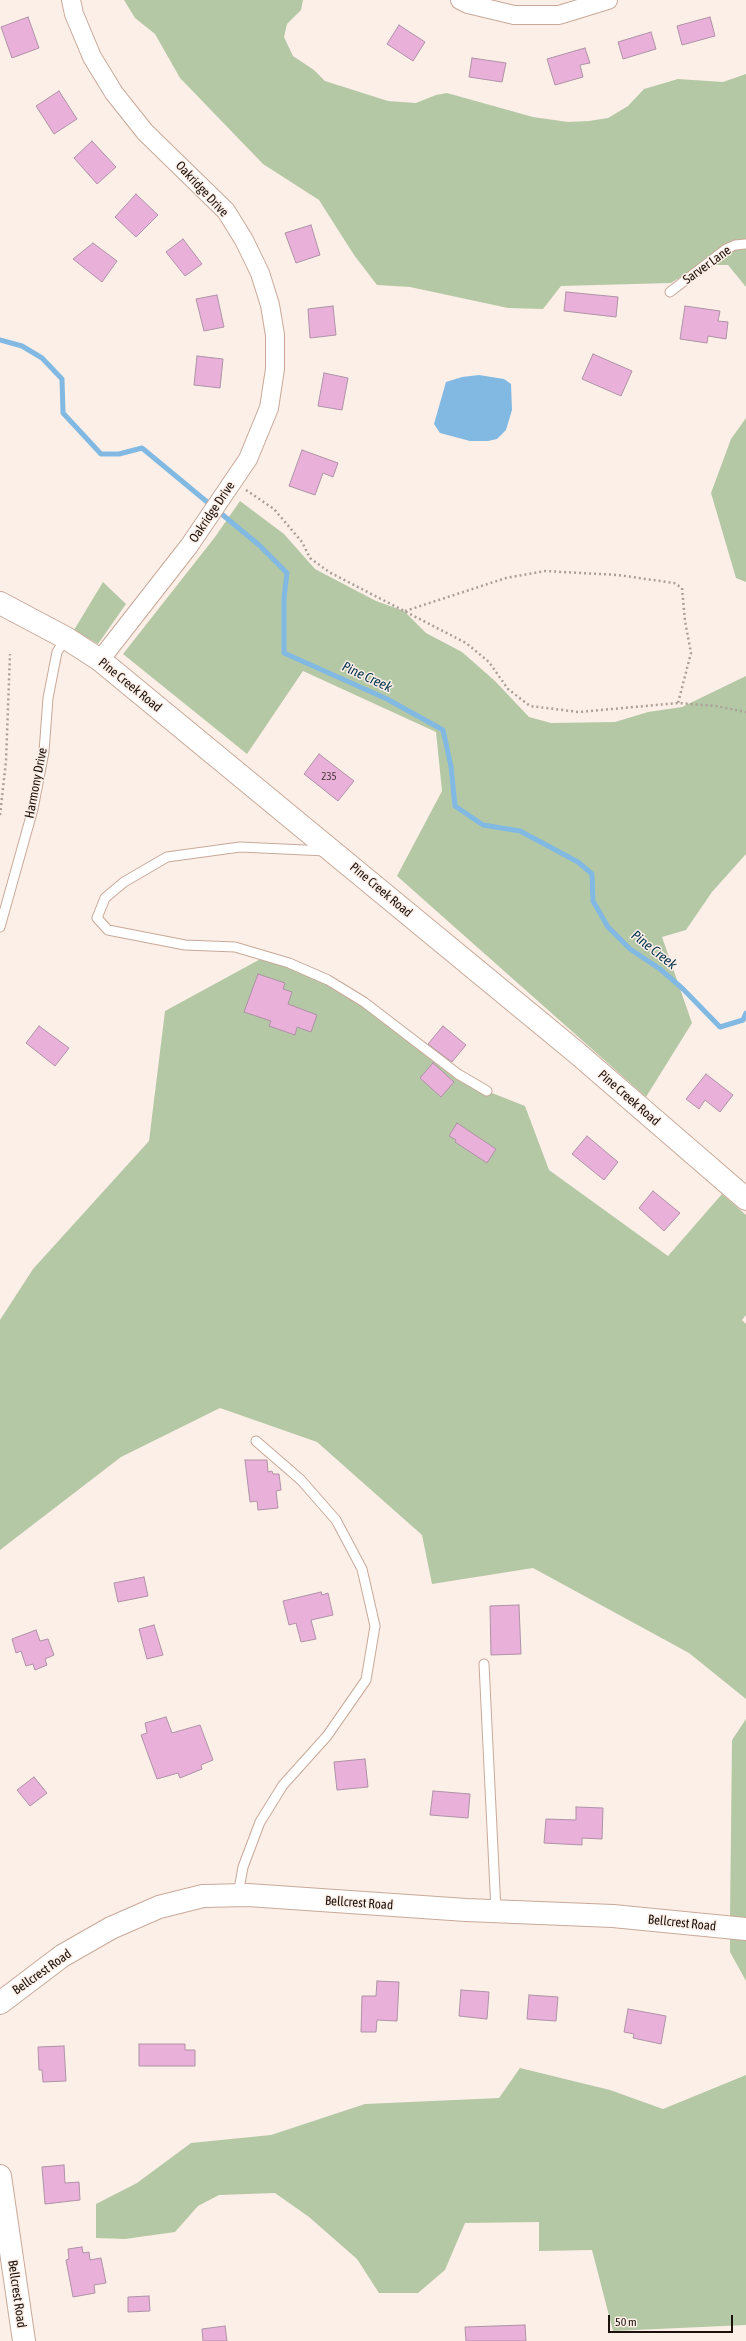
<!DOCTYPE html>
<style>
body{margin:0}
#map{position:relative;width:746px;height:2341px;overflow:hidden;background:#fcefe8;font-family:"Asap Condensed",sans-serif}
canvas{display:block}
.scale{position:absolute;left:608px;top:2315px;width:125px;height:18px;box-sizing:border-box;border:2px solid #1c110b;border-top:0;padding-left:5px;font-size:12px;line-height:14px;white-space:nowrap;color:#1c110b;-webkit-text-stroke:3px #fcefe8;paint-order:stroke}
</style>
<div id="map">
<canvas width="746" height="2341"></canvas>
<div class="scale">50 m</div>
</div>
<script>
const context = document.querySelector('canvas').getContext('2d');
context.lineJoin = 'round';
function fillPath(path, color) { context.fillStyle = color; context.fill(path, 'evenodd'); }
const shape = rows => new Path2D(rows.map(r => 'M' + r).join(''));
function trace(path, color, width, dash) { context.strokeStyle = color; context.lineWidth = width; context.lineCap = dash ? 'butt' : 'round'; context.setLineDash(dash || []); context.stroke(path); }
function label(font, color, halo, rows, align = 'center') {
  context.font = font + ' "Asap Condensed",sans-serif'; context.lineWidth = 3; context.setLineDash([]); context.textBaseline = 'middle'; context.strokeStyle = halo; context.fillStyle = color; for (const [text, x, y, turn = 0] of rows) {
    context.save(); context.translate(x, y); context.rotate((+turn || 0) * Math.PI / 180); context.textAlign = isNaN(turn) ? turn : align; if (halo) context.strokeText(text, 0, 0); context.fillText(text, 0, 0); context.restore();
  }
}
const green = shape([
 [124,0,303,0,301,10,287,24,284,37,293,56,314,70,325,81,388,101,416,103,436,95,447,93,533,117,568,122,589,121,608,118,628,106,644,89,678,79,723,82,746,74,746,287,728,265,700,265,671,283,561,286,543,309,508,308,410,287,377,285,354,255,319,200,263,164,180,78,155,34,135,18],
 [746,418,746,582,736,578,711,493,731,439],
 [240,501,284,534,315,569,376,601,404,611,426,633,462,652,495,681,529,717,551,723,615,722,648,712,682,707,746,676,746,854,712,892,686,930,662,937,692,1023,646,1097,397,876,442,791,436,732,303,671,247,754,123,654,215,537],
 [103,582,126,604,98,644,74,630],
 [266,956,328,980,487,1091,525,1106,549,1170,668,1256,722,1194,746,1215,746,1315,742,1320,746,1324,746,1699,689,1653,533,1568,432,1584,422,1535,317,1442,220,1408,121,1457,0,1550,0,1320,33,1269,149,1141,165,1011],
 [746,1719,746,1981,730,1952,730,1918,732,1740],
 [520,2068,610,2090,663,2109,746,2075,746,2325,613,2331,592,2250,539,2251,539,2222,465,2223,445,2270,418,2293,379,2293,357,2259,309,2217,275,2193,219,2195,198,2206,175,2232,125,2239,96,2238,96,2204,137,2183,191,2143,271,2135,365,2104,499,2098]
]);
const water = shape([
 [479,375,504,379,511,384,512,410,506,430,497,439,488,441,470,441,440,433,434,424,446,382,462,377]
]);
const stream = shape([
 [0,340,22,346,42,358,62,379,63,413,101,454,119,454,142,448,259,545,287,573,284,598,284,653,387,699,443,730,451,766,455,806,483,825,520,831,578,862,592,874,593,901,608,927,630,949,660,969,683,989,720,1027,743,1020,746,1013]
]);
const building = shape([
 [28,17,39,48,12,58,1,27,28,17],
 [710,17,715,36,682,45,677,26,710,17],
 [399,25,425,42,413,61,387,44,399,25],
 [651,32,656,49,623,59,618,42,651,32],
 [585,48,590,63,580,65,583,77,555,85,547,59,585,48],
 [472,58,506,63,502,82,469,77,472,58],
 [59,91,77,119,54,134,36,106,59,91],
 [92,141,116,167,97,184,74,158,92,141],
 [136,194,158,215,136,237,115,217,136,194],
 [311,225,320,255,296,263,285,233,311,225],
 [183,239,202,264,185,276,166,252,183,239],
 [93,243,117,261,102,282,73,259,93,243],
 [566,292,618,297,616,317,564,311,566,292],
 [217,295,224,327,204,331,196,299,217,295],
 [333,306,336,335,310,338,308,309,333,306],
 [685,306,720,311,718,321,728,322,726,339,708,336,707,343,680,339,685,306],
 [593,354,632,371,621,396,582,379,593,354],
 [197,356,223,359,220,388,194,385,197,356],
 [324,373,348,378,342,410,318,406,324,373],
 [302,450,338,463,333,477,323,473,315,495,289,486,302,450],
 [319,754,354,781,338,801,304,774,319,754],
 [258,974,285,983,283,989,292,992,288,1004,317,1015,311,1032,297,1027,295,1035,269,1026,271,1021,244,1012,258,974],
 [39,1026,69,1048,55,1066,26,1043,39,1026],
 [443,1026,466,1045,452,1062,428,1044,443,1026],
 [433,1063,454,1082,441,1097,420,1078,433,1063],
 [706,1074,733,1095,720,1112,705,1100,699,1109,686,1099,706,1074],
 [457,1123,496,1149,487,1163,455,1142,456,1140,449,1136,457,1123],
 [587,1136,618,1162,604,1180,572,1154,587,1136],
 [653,1191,680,1213,664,1231,639,1208,653,1191],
 [245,1460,267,1460,268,1472,272,1471,273,1474,279,1474,281,1490,276,1491,278,1508,258,1510,257,1501,250,1502,245,1460],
 [144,1577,148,1596,118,1602,114,1583,144,1577],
 [321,1592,322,1595,328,1593,333,1615,311,1620,316,1639,301,1642,296,1623,289,1625,283,1601,321,1592],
 [519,1605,521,1654,491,1655,490,1606,519,1605],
 [154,1625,163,1655,147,1659,139,1629,154,1625],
 [36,1630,40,1641,48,1639,54,1655,45,1659,47,1665,35,1670,33,1664,26,1666,21,1651,16,1653,12,1639,36,1630],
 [166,1717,172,1733,200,1725,213,1760,201,1765,202,1769,180,1778,178,1773,157,1779,141,1735,147,1733,145,1723,166,1717],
 [365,1759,368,1787,337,1790,334,1762,365,1759],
 [34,1777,47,1793,30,1806,17,1790,34,1777],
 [433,1791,470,1794,468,1818,430,1815,433,1791],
 [576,1807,603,1808,602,1839,582,1838,582,1845,544,1843,546,1819,576,1820,576,1807],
 [377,1981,399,1982,397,2021,377,2020,376,2032,361,2032,362,1996,376,1996,377,1981],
 [461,1990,489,1992,487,2019,459,2016,461,1990],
 [529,1995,558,1997,556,2021,527,2019,529,1995],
 [628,2009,666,2016,661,2044,633,2038,634,2034,624,2032,628,2009],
 [139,2044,185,2044,185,2050,195,2050,195,2066,139,2066,139,2044],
 [64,2046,66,2081,43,2082,42,2070,39,2070,38,2047,64,2046],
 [64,2165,65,2183,79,2182,80,2200,45,2204,42,2167,64,2165],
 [82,2247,83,2253,89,2252,90,2260,101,2258,106,2283,94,2285,95,2293,73,2297,66,2260,69,2259,68,2249,82,2247],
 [149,2296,150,2311,128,2312,128,2297,149,2296],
 [525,2325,526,2341,466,2341,465,2327,525,2325],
 [225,2326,227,2341,203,2341,202,2329,225,2326]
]);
const path = shape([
 [246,490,274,509,302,542,310,558,329,572,466,643,489,662,508,689,530,706,579,712,678,703,716,706,746,712],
 [405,611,506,578,545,571,618,575,674,583,682,588,685,621,691,653,678,703],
 [0,815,6,761,10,654]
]);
const service = shape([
 [670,292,726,249,735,245,746,244],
 [326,851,240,847,167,857,124,882,105,898,97,918,108,930,185,945,235,947,289,963,328,980,364,1002,458,1074,487,1091],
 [0,927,33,809,44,752,48,698,57,652,66,638],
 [484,1664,496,1911],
 [238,1895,243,1867,260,1822,283,1785,327,1736,366,1680,375,1626,362,1569,336,1520,301,1480,256,1441]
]);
const minor = shape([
 [71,0,74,14,92,57,114,93,145,132,226,211,244,240,260,273,270,305,275,335,275,369,269,408,248,459,189,546,100,660],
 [460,0,468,4,514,15,559,15,608,0]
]);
const tertiary = shape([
 [0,603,66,638,100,660,577,1053,746,1199],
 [0,2003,62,1956,111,1928,159,1907,203,1896,248,1895,466,1910,613,1916,746,1929],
 [0,2176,24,2341]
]);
const numberNames = [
 ["235",329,777]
];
const streetNames = [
 ["Oakridge Drive",202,189,47],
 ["Sarver Lane",707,265,-36],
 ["Oakridge Drive",212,512,-56],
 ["Pine Creek Road",130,685,39],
 ["Harmony Drive",36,783,-79],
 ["Pine Creek Road",381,890,40],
 ["Pine Creek Road",629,1098,41],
 ["Bellcrest Road",359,1903,4],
 ["Bellcrest Road",682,1923,6],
 ["Bellcrest Road",42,1972,-35],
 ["Bellcrest Road",17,2294,82]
];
const waterNames = [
 ["Pine Creek",367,677,25],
 ["Pine Creek",654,950,38]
];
fillPath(green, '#b5c8a5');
fillPath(water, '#81b9e2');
trace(stream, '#81b9e2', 5);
fillPath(building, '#e9b1d9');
trace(building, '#ae92a6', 1);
trace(service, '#c8a999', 11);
trace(minor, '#c8a999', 20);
trace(tertiary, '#c8a999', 24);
trace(path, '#ab9f98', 2.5, [2, 3]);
trace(service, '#fff', 9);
trace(minor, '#fff', 18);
trace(tertiary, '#fff', 22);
label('11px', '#4f393e', null, numberNames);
label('13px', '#1c110b', '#fcefe8', streetNames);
label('italic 14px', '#05334f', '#fcefe8', waterNames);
</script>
